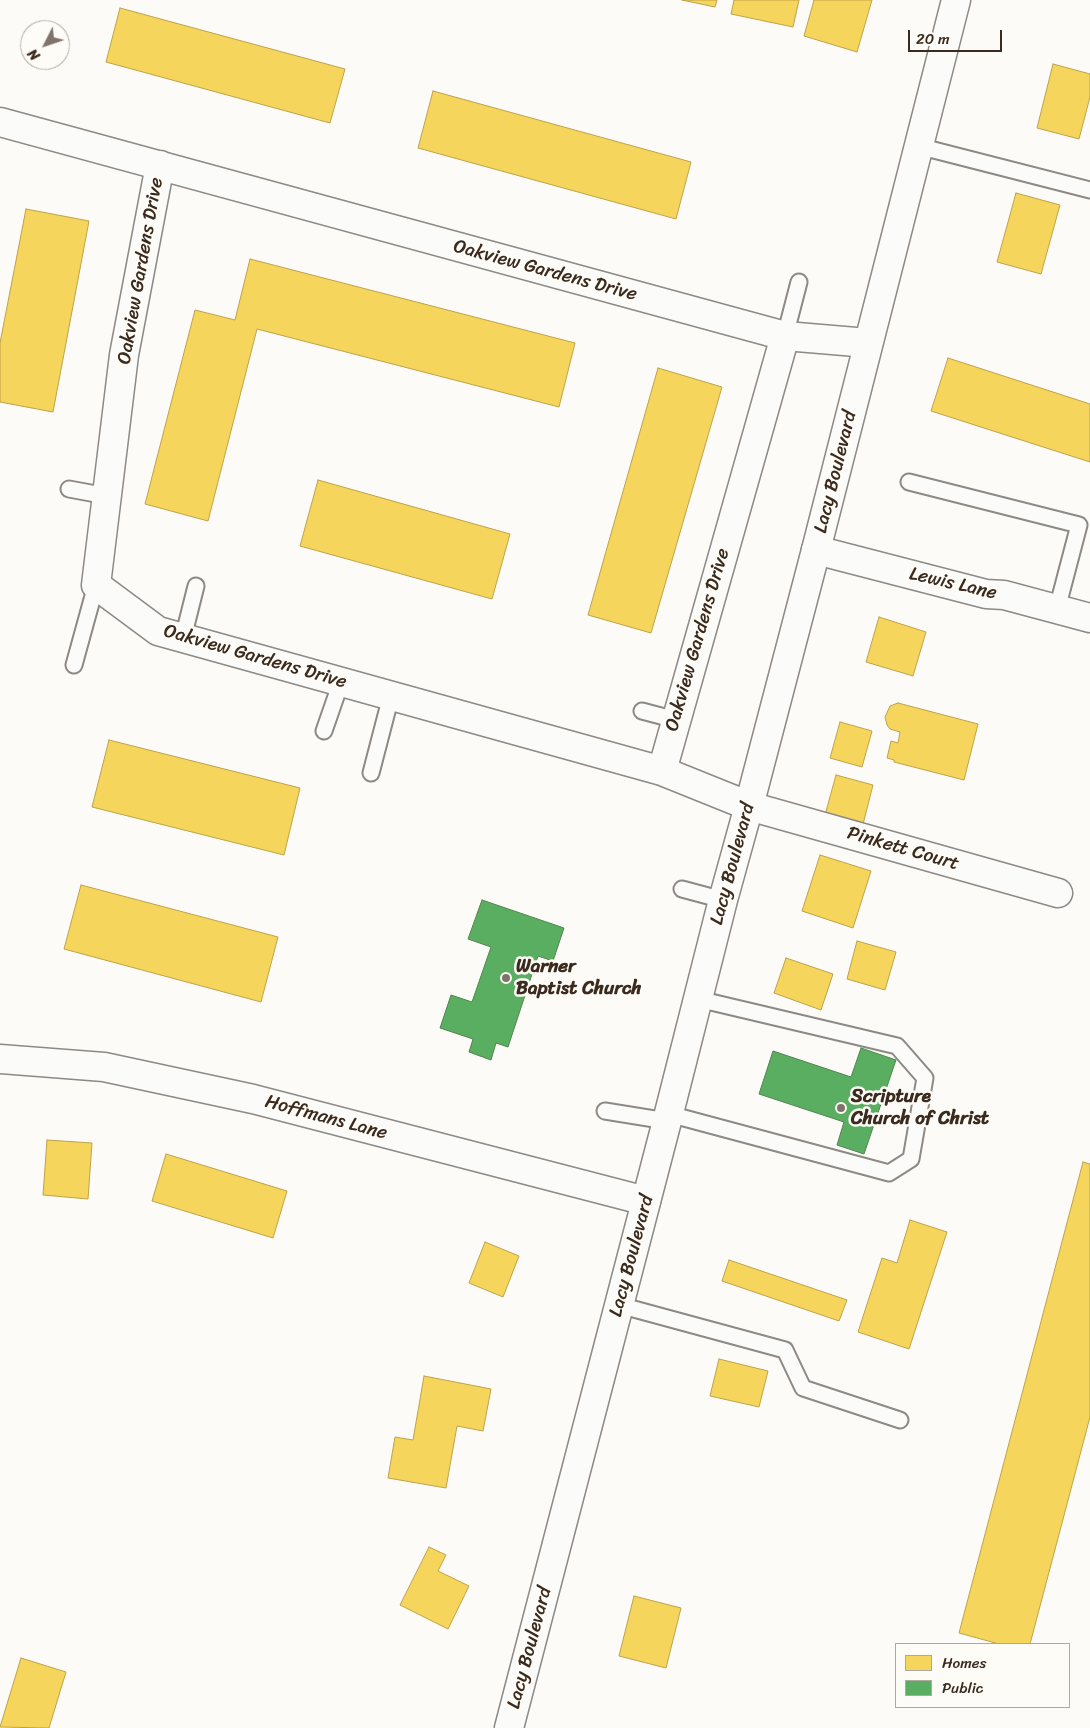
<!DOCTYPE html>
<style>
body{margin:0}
#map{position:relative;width:1090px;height:1728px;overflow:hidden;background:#fcfbf8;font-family:Sriracha,sans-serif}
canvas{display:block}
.legend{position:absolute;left:895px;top:1643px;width:175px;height:65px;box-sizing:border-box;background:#fdfcf7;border:1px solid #afa8a0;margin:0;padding:6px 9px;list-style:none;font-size:15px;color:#3b2a1e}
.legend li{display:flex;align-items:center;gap:10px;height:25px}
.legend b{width:25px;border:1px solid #afa8a0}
.north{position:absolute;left:20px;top:20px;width:50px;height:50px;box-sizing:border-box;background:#fdfcf7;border:1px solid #afa8a0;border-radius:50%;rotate:229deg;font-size:14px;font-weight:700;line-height:20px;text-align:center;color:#3b2a1e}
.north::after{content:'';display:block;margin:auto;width:18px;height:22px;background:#7f736a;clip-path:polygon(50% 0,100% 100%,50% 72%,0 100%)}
.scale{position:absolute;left:908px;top:30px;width:94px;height:22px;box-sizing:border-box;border:2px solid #3b2a1e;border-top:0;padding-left:6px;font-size:15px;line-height:18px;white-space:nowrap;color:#3b2a1e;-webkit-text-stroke:4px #fdfcf7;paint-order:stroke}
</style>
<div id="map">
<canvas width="1090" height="1728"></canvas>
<ul class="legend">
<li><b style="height:14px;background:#f6d55c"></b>Homes</li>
<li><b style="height:14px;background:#5aae61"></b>Public</li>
</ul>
<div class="north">N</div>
<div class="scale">20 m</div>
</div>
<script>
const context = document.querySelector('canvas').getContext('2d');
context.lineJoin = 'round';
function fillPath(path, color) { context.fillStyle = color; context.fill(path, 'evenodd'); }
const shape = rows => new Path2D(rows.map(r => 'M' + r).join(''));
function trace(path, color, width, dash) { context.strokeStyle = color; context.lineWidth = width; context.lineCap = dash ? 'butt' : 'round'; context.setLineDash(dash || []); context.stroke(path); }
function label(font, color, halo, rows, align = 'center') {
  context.font = font + ' Sriracha,sans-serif'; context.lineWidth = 5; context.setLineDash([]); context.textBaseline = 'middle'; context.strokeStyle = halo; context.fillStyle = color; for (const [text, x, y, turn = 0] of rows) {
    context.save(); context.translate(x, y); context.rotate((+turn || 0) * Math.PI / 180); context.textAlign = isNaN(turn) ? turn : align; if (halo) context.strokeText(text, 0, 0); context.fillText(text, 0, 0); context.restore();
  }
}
const homes = shape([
 [682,0,717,0,715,7,682,0],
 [734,0,799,0,793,27,731,14,734,0],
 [814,0,872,0,857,52,804,36,814,0],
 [120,8,345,69,330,123,106,62,120,8],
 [1053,64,1090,74,1090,97,1079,139,1037,128,1053,64],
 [433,91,691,162,676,219,418,148,433,91],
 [1016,193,1060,205,1041,274,997,262,1016,193],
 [26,209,89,221,53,412,0,402,0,343,26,209],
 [250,259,575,343,559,407,257,329,208,521,145,504,195,310,235,320,250,259],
 [948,358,1090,404,1090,462,931,411,948,358],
 [658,368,722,387,651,633,588,615,658,368],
 [318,480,510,534,492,599,300,546,318,480],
 [879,617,926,632,913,676,866,662,879,617],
 [898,703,978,724,964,780,894,762,894,760,887,758,891,741,898,743,900,732,890,729,887,725,885,717,890,706,898,703],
 [840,722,872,731,862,767,830,758,840,722],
 [109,740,300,788,284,855,92,807,109,740],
 [836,775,873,785,860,836,822,826,836,775],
 [820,855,871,871,853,928,802,911,820,855],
 [81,885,278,937,261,1002,64,949,81,885],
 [857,941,896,952,885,990,847,979,857,941],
 [786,958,833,974,821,1010,774,993,786,958],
 [47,1140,92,1143,88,1199,43,1195,47,1140],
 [166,1154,287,1191,273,1238,152,1201,166,1154],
 [1083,1162,1090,1164,1090,1417,1030,1644,999,1644,959,1633,1083,1162],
 [910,1220,947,1232,909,1349,858,1332,882,1258,897,1263,910,1220],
 [485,1242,519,1256,503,1297,469,1283,485,1242],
 [729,1260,847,1300,839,1321,722,1281,729,1260],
 [719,1359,768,1371,759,1407,710,1396,719,1359],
 [424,1376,491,1389,483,1431,457,1426,446,1488,388,1478,395,1437,413,1440,424,1376],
 [429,1547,446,1555,438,1571,469,1586,448,1629,400,1605,429,1547],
 [634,1596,681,1608,666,1668,619,1656,634,1596],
 [21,1658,66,1672,49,1728,0,1727,21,1658]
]);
const public = shape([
 [482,900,564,928,553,961,538,956,508,1047,496,1043,491,1060,469,1052,473,1039,440,1028,451,995,472,1002,491,947,468,939,482,900],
 [861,1048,896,1060,864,1154,837,1145,844,1122,759,1094,773,1051,851,1077,861,1048]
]);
const service = shape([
 [918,146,1090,190],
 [785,336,799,282],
 [909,482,1079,525,1057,609],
 [69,489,107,496],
 [183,638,196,586],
 [74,665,96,585],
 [642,711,676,720],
 [324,731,341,682],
 [371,773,391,696],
 [682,889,723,900],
 [605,1111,667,1121],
 [669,1114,889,1173,911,1159,925,1078,897,1046,698,999],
 [619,1305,785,1350,803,1388,900,1420]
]);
const minor = shape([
 [0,122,785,336,868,343],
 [160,165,124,355,96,585,158,631,662,771,749,806,1058,893],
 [816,550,986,594,1004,595,1090,618],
 [662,771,785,336],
 [0,1059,104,1067,253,1099,646,1201]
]);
const tertiary = shape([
 [509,1728,667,1121,723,900,749,806,816,550,956,0]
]);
const markers = [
 [506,978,5,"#7f736a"],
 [841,1108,5,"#7f736a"]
];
const streetNames = [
 ["Oakview Gardens Drive",141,271,-80],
 ["Oakview Gardens Drive",545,271,15],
 ["Lacy Boulevard",836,472,-76],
 ["Lewis Lane",953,584,13],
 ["Oakview Gardens Drive",698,640,-74],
 ["Oakview Gardens Drive",255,657,16],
 ["Pinkett Court",903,849,16],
 ["Lacy Boulevard",733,864,-75],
 ["Hoffmans Lane",326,1118,15],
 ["Lacy Boulevard",632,1256,-75],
 ["Lacy Boulevard",530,1648,-75]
];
const poiNames = [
 ["Warner",516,967],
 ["Baptist Church",516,989],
 ["Scripture",851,1097],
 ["Church of Christ",851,1119]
];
fillPath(homes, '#f6d55c');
trace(homes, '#bea249', 1);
fillPath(public, '#5aae61');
trace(public, '#51864d', 1);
trace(service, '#8d8985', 19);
trace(minor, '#8d8985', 31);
trace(tertiary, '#8d8985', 31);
trace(service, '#fbfbf9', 15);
trace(minor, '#fbfbf9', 28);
trace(tertiary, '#fbfbf9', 28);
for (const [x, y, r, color] of markers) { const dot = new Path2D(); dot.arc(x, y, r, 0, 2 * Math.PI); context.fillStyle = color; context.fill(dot); trace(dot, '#fdfcf7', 2); }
label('19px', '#3b2a1e', '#fdfcf7', streetNames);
label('bold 19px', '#3b2a1e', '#fdfcf7', poiNames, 'left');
</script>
